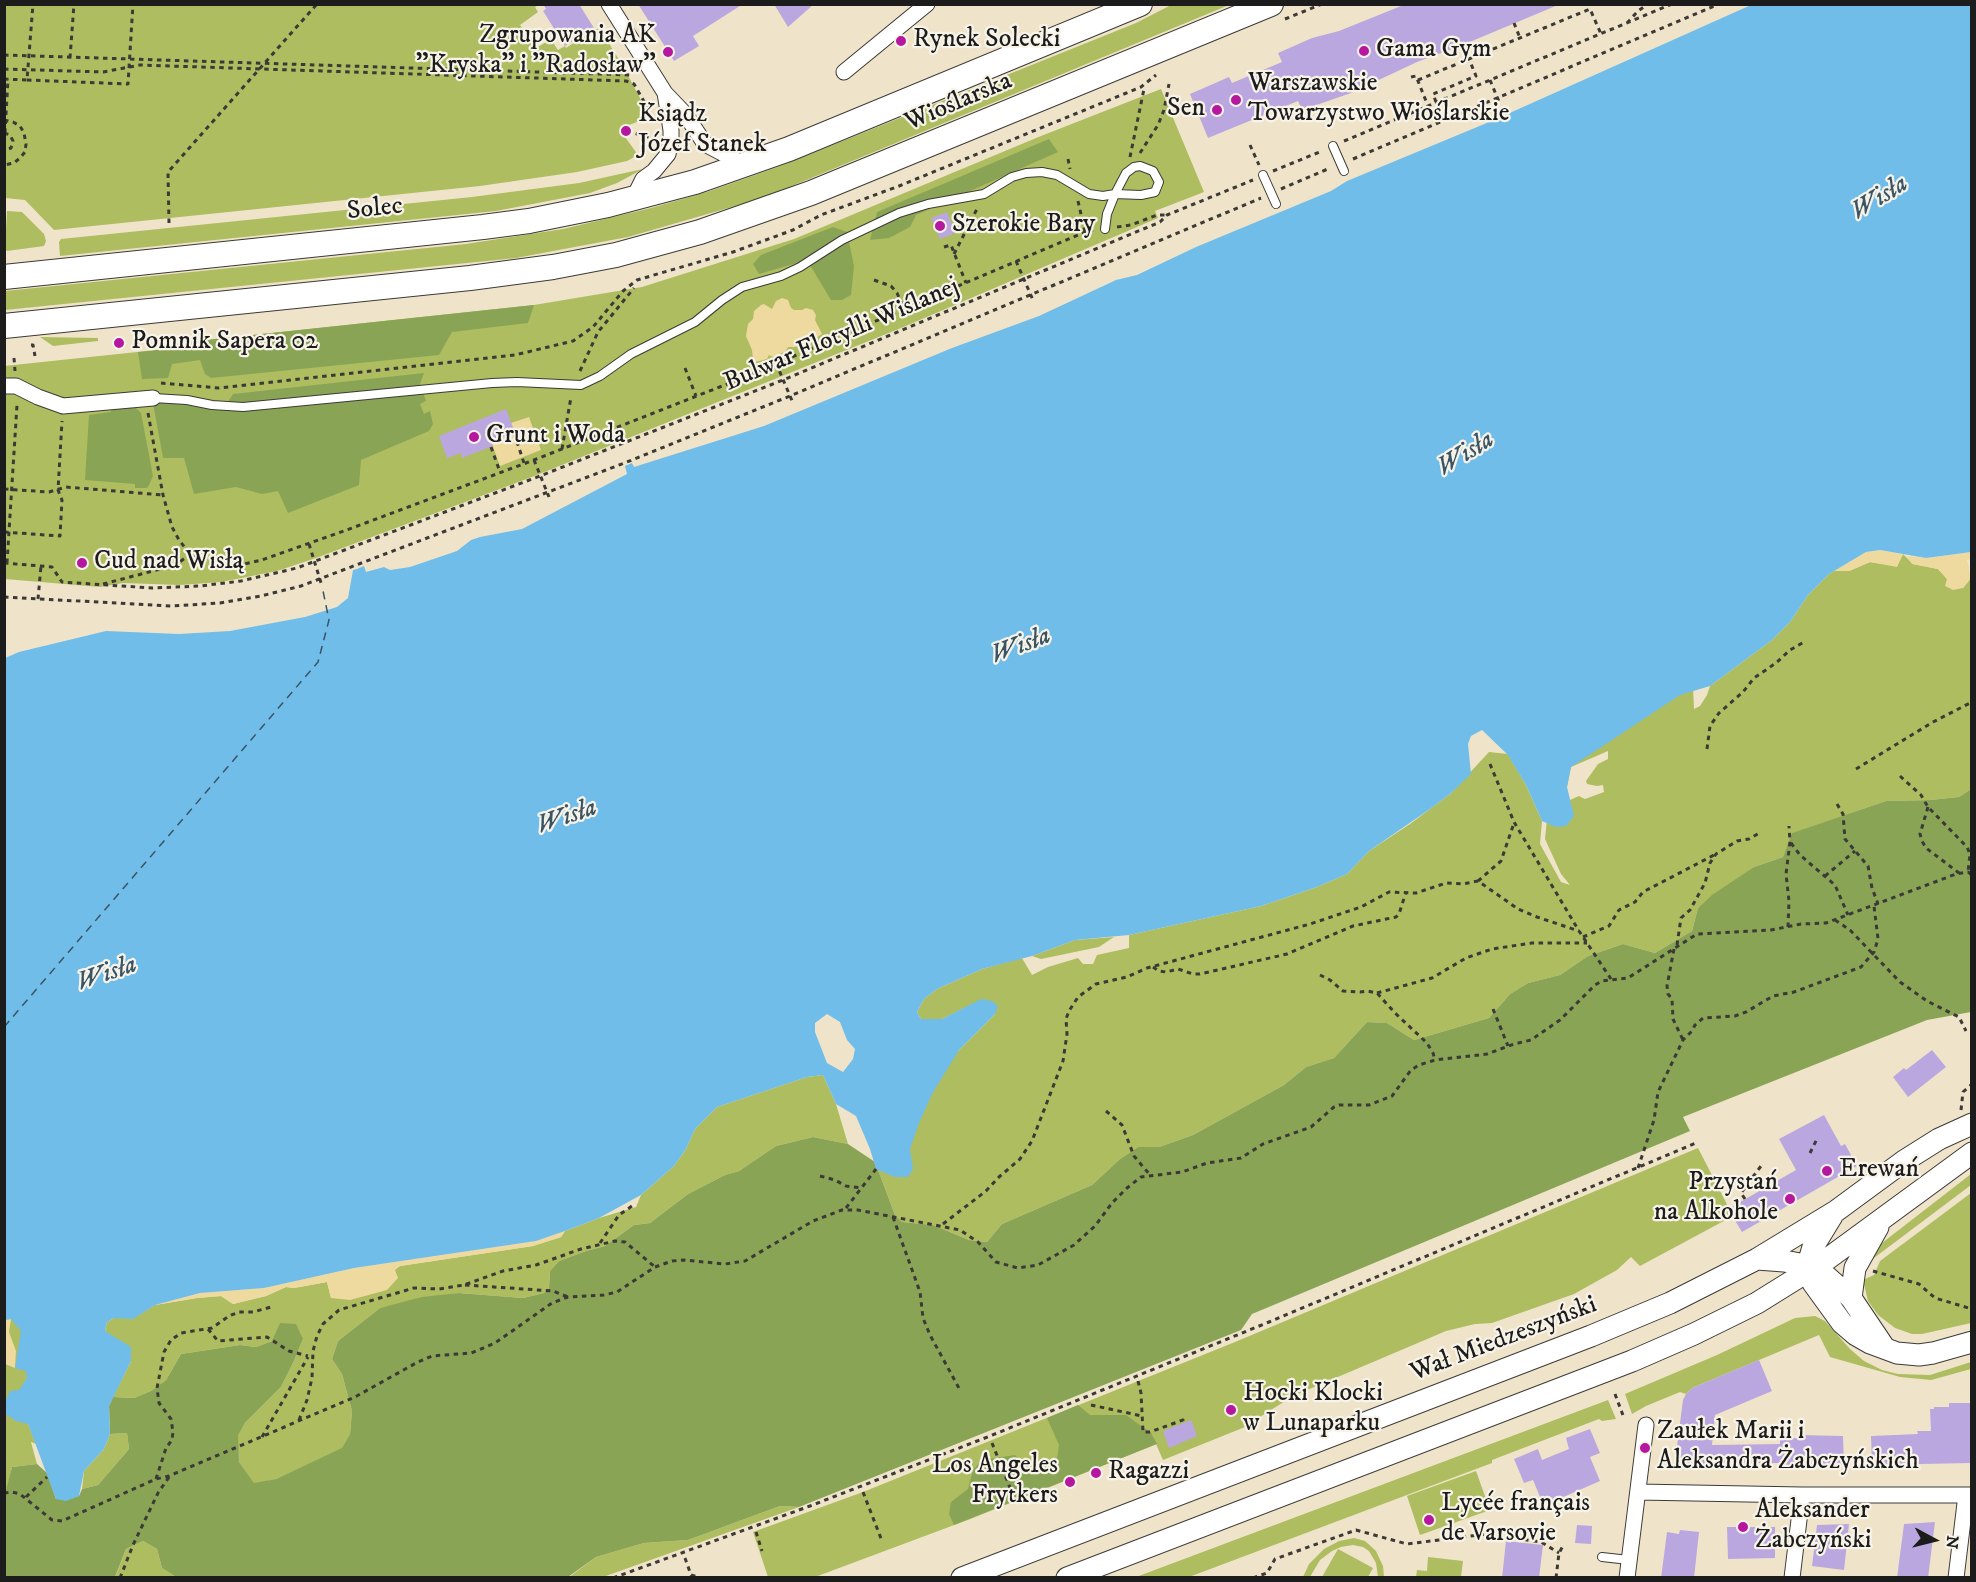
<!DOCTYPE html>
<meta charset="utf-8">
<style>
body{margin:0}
#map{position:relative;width:1976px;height:1582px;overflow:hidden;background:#efe4c9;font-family:"IM FELL DW Pica",serif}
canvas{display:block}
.frame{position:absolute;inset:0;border:6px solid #1c1c1c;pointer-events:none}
.north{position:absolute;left:1904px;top:1510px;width:60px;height:60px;-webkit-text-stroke:4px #f7f3e8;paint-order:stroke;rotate:97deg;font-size:16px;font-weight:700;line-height:24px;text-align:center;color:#1c1c1c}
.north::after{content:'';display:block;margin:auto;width:21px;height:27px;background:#1c1c1c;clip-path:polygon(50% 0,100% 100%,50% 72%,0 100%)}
</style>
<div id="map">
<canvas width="1976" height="1582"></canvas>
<div class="frame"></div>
<div class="north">N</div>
</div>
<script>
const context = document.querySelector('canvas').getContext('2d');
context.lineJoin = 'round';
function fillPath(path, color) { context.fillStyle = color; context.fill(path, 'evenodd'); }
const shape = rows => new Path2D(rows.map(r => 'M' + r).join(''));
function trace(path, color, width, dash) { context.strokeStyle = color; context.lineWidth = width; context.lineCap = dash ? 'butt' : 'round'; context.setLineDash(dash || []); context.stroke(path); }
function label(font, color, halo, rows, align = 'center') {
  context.font = font + ' "IM FELL DW Pica",serif'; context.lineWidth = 4.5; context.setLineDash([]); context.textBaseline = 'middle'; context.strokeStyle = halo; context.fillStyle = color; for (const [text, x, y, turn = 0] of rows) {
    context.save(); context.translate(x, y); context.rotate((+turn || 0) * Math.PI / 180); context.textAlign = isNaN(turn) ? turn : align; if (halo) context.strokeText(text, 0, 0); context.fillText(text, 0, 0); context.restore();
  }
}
const green = shape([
 [4,5,539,5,535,7,538,12,520,25,536,48,548,41,552,41,558,50,565,46,566,48,595,29,600,29,623,66,650,117,621,128,620,130,638,155,627,161,577,172,480,186,54,230,25,200,5,198],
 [1171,5,1229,5,763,198,628,237,516,258,5,310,5,291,466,244,563,229,651,208,710,191,783,165,1136,23],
 [1161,89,1204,192,1155,211,1158,218,901,328,537,475,316,558,277,571,221,582,180,585,123,583,100,587,5,579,4,366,166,349,168,344,534,305,642,287,794,239,1041,136],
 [643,169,617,183,590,193,496,211,60,256,59,242,61,239,472,197,579,183],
 [7,211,22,212,44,234,46,241,44,246,7,251,5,248],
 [40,337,98,338,98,341,53,346],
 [1903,554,1913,564,1938,569,1947,579,1963,588,1971,578,1971,789,1959,797,1930,800,1886,801,1793,833,1783,857,1754,867,1698,908,1692,931,1655,953,1623,944,1588,956,1560,975,1528,983,1510,994,1489,1018,1414,1040,1387,1023,1367,1022,1334,1058,1306,1067,1284,1085,1193,1135,1159,1147,1138,1147,1120,1159,1092,1185,1002,1224,987,1242,969,1240,933,1225,902,1222,895,1215,875,1162,925,1091,959,1050,995,1014,981,1000,942,1019,921,1019,917,1012,924,999,937,989,982,969,1022,958,1032,975,1048,967,1078,958,1083,964,1093,964,1097,955,1129,948,1129,935,1261,906,1317,887,1347,874,1369,851,1410,824,1450,794,1489,752,1508,754,1526,785,1542,821,1540,844,1561,882,1570,885,1561,874,1545,839,1547,819,1570,800,1579,796,1585,799,1604,792,1603,785,1597,786,1587,784,1586,781,1598,764,1608,759,1608,751,1571,767,1567,787,1567,761,1693,687,1694,709,1700,706,1707,695,1710,686,1772,640,1790,622,1808,595,1829,574,1834,571,1849,571,1870,562,1897,566],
 [1114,937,1099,947,1041,959,1032,956,1075,940],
 [823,1075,836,1104,848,1144,813,1137,776,1146,739,1171,725,1175,688,1194,650,1223,634,1225,605,1246,586,1251,559,1261,550,1271,549,1288,544,1293,523,1298,459,1293,380,1308,338,1341,332,1359,342,1374,352,1411,350,1434,342,1449,276,1479,254,1484,239,1462,237,1435,245,1423,281,1387,293,1363,303,1339,272,1341,256,1347,240,1345,181,1354,166,1380,151,1391,134,1398,113,1397,131,1361,105,1331,107,1322,114,1318,133,1318,155,1305,197,1298,221,1296,233,1304,266,1296,286,1287,294,1288,327,1282,331,1298,400,1266,533,1246,561,1237,565,1231,599,1218,636,1207,641,1195,674,1166,686,1149,695,1129,717,1107,807,1077],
 [1698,1148,1733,1216,1640,1266,1631,1257,1617,1270,1574,1294,1492,1323,1475,1324,1446,1331,1293,1396,1260,1417,1260,1421,1163,1460,1156,1444,973,1518,815,1577,768,1577,753,1532,863,1492,1235,1342],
 [1971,1174,1971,1185,1870,1261,1872,1256,1882,1243],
 [1971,1193,1971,1323,1922,1334,1912,1334,1895,1328,1878,1315,1868,1301,1863,1280,1874,1275,1880,1261],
 [4,1312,31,1312,27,1378,24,1385,28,1424,36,1444,31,1442,37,1464,12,1467,5,1498],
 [1815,1316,1825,1321,1850,1349,1864,1361,1882,1370,1898,1374,1930,1375,1971,1362,1971,1369,1931,1380,1900,1377,1830,1357,1819,1335,1692,1388,1686,1394,1680,1392,1646,1406,1632,1414,1625,1394,1717,1355,1795,1318],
 [1608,1400,1616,1419,1602,1421,1599,1419,1492,1460,1492,1463,1189,1577,1136,1577],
 [127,1433,129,1449,98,1485,82,1489,84,1471,104,1449,110,1434],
 [1476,1471,1490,1510,1420,1535,1407,1496],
 [780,1506,799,1507,603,1577,568,1578,596,1557,644,1543,688,1540],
 [1354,1538,1365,1541,1376,1551,1383,1566,1384,1577,1378,1577,1376,1563,1369,1551,1363,1547,1353,1545,1341,1547,1332,1551,1320,1560,1310,1577,1303,1577,1309,1564,1324,1549,1339,1541],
 [143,1541,157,1549,162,1568,176,1577,115,1578,126,1549],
 [1338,1549,1373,1568,1368,1577,1322,1577],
 [1428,1557,1463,1561,1461,1577,1416,1577,1417,1570,1427,1571]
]);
const forest = shape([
 [1049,139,1058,152,916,215,910,227,889,238,870,240,877,212],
 [833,227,847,232,854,266,851,295,842,300,831,300,807,260,759,274,753,264,761,255],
 [534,305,528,323,452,332,439,355,211,378,205,374,200,360,172,364,168,378,142,379,138,352,166,349,168,344],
 [424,373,420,384,426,401,420,404,424,414,430,411,433,424,429,431,361,460,359,485,288,513,278,491,262,494,236,487,194,494,184,458,163,458,153,403,166,401,211,409,224,408,233,394],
 [135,407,141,413,153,476,149,485,147,488,135,488,135,484,85,480,89,415,111,412,111,408],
 [1971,789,1971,1012,1927,1020,1683,1117,1690,1131,1252,1314,1241,1330,799,1507,780,1506,688,1540,644,1543,596,1557,568,1577,176,1577,162,1568,157,1549,143,1541,126,1549,115,1577,5,1578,4,1498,12,1467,37,1464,47,1473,56,1499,79,1496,82,1489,98,1485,129,1449,127,1433,110,1434,109,1406,113,1397,134,1398,151,1391,166,1380,181,1354,240,1345,256,1347,272,1341,280,1323,296,1324,303,1339,293,1363,281,1387,245,1423,238,1435,239,1462,254,1483,276,1479,342,1448,350,1434,352,1411,342,1374,332,1359,338,1341,380,1308,422,1297,459,1293,523,1298,544,1293,549,1288,550,1271,559,1261,586,1251,605,1246,634,1225,650,1223,688,1194,725,1175,739,1171,776,1146,813,1137,848,1144,875,1162,895,1215,902,1222,933,1225,969,1240,987,1242,1002,1224,1092,1185,1120,1159,1138,1147,1159,1147,1193,1135,1284,1085,1306,1067,1334,1058,1367,1022,1387,1023,1414,1040,1489,1018,1510,994,1528,983,1560,975,1588,956,1623,944,1655,953,1692,931,1698,908,1712,895,1754,867,1783,857,1792,833,1886,801,1930,800,1959,797],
 [1078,1405,1090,1415,1126,1415,1151,1433,1157,1444,954,1525,949,1514,951,1502,968,1489,973,1470,982,1460,1015,1455,1028,1469,1041,1468,1057,1458,1059,1445,1047,1418]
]);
const sand = shape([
 [782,298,788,300,791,308,794,310,802,310,806,308,813,310,816,315,815,320,822,334,814,339,810,338,808,342,795,347,788,347,786,351,773,357,769,355,767,359,755,362,753,359,752,350,746,336,748,324,753,319,754,311,761,305,764,304,772,309,776,301],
 [529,417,541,450,500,466,491,441,514,433,511,423],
 [1880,550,1903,554,1897,567,1870,562,1849,571,1834,571,1866,552],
 [1971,552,1971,559,1967,560,1971,578,1963,588,1953,590,1945,586,1947,579,1938,569,1912,564,1907,556,1926,558],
 [565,1231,561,1237,533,1246,400,1266,395,1270,398,1278,387,1290,350,1300,331,1298,327,1282,294,1288,286,1287,266,1296,233,1304,221,1296,197,1298,155,1305,200,1293,264,1288,354,1268,536,1241],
 [11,1319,9,1332,16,1351,15,1368,5,1364,4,1320]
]);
const water = shape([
 [1751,5,1971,5,1971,552,1926,558,1880,550,1866,552,1829,574,1808,595,1790,622,1772,640,1710,686,1680,695,1571,767,1567,787,1574,816,1566,826,1556,827,1542,821,1526,785,1508,755,1482,730,1471,736,1468,744,1471,774,1450,794,1430,809,1369,851,1347,874,1317,887,1261,906,1129,935,1075,940,1032,956,982,969,937,989,924,999,917,1012,921,1019,942,1019,981,999,992,1001,998,1006,995,1014,959,1050,932,1094,919,1123,910,1149,913,1169,908,1177,895,1177,876,1169,870,1149,856,1116,836,1104,823,1075,807,1077,717,1107,695,1129,686,1149,674,1166,641,1195,599,1218,565,1231,536,1241,354,1268,264,1288,200,1293,155,1305,133,1319,114,1318,107,1322,105,1331,131,1347,131,1361,109,1406,110,1434,104,1449,84,1471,79,1496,66,1501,56,1499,28,1424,16,1421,4,1413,5,1402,10,1391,19,1390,27,1378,26,1371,15,1368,21,1331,11,1319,4,1320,5,658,19,652,106,631,179,634,230,631,305,617,337,607,348,598,353,570,357,569,364,566,366,572,384,567,390,570,410,567,457,551,471,540,480,537,522,529,627,474,625,466,632,463,634,467,764,426,952,348,1039,316,1116,280,1137,275,1196,247,1331,191,1347,181,1494,120],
 [827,1014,840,1022,847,1040,855,1049,853,1059,843,1072,827,1063,815,1032,815,1023]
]);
const ferry = shape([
 [4,1027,318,662,329,620,322,586]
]);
const building = shape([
 [543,4,579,4,594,28,565,46,543,11,546,9],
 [638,4,743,4,693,36,699,46,674,61],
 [774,4,814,4,788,27],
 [1406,4,1558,5,1465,44,1417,62,1351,93,1302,110,1298,101,1208,138,1190,94,1229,77,1232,83,1282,62,1278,53,1312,38,1339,31],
 [947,212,955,233,940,239,931,218],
 [506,409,515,433,491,441,493,446,462,458,461,453,447,458,439,436],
 [1932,1050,1946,1067,1908,1097,1893,1077,1904,1068,1906,1070],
 [1824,1115,1841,1146,1845,1144,1857,1166,1742,1232,1728,1209,1796,1170,1779,1139],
 [1759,1360,1772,1391,1715,1415,1712,1445,1780,1444,1780,1439,1797,1438,1797,1435,1843,1436,1844,1465,1798,1467,1781,1466,1781,1463,1709,1463,1709,1470,1674,1469,1683,1400,1686,1394,1692,1388],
 [1949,1403,1971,1403,1971,1463,1872,1465,1871,1436,1918,1434,1917,1431,1931,1431,1930,1409,1934,1409,1934,1407,1949,1407],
 [1191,1420,1197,1436,1169,1448,1163,1431],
 [1590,1429,1600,1453,1590,1457,1600,1481,1554,1501,1554,1499,1543,1504,1533,1480,1524,1483,1514,1459,1538,1449,1542,1460,1569,1449,1566,1438],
 [1935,1522,1928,1578,1897,1578,1904,1524],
 [1849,1524,1844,1570,1812,1566,1817,1525],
 [1577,1525,1592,1526,1591,1544,1575,1543],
 [1727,1527,1775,1527,1775,1558,1728,1559],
 [1680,1530,1699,1532,1694,1578,1661,1578,1667,1532,1679,1534],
 [1506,1541,1543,1545,1539,1578,1502,1578]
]);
const path = shape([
 [1285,19,1322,4],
 [1514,23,1520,38],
 [1627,23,1638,11,1648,4],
 [4,55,631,75],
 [70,58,74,4],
 [4,69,103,72,140,65,626,81,634,84,650,112],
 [1411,77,1416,76,1428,106],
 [4,79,27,80,33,4],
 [27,80,128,84,133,4],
 [1418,80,1590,9,1601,34],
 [1490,80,1500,104],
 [1436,102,1433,94,1476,76,1469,59],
 [4,120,13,122,20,126,24,133,26,144,25,152,20,158,14,163,4,165],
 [627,131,655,139],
 [4,133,10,135,13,141,11,148,4,151],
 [5,133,8,79],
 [1344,141,1672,4],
 [1250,145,1259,165],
 [1140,153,1158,125,1164,110,1169,84],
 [1130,157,1144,89],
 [1068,159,1070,169],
 [1353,159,1719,4],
 [1273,171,1322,151],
 [1281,189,1330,168],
 [1078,201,1085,232],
 [169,223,168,172,317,4],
 [1117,227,1131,225,1157,215,1167,215],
 [944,247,951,245,966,283],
 [954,254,978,207],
 [1016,261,1033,300],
 [874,280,891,286,897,293,904,309],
 [31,345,33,345,35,356],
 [14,358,15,371],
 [776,363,793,403],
 [685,368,696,396],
 [580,371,598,332,634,288],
 [161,383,219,388,515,355,573,341,593,327,623,291,637,280,733,252,793,230,821,215,899,186,1141,87,1156,75],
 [148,413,163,495,172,527,179,540,190,554,205,562,228,566,240,565,262,560,344,531,534,460,740,379,1085,232,1093,230],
 [514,433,524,463],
 [491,447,500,472],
 [562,449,571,397],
 [534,460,549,497],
 [4,489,49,492,66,487,163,495],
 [4,532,60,536,62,500,58,490,62,421],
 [309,544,322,586],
 [4,563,52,567,62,582,152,588,200,586,241,581,297,568,540,476,783,380,1160,222,1167,215,1253,180],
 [7,563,17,405],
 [103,584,176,565,190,554],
 [4,597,171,606,220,603,261,596,301,586,627,462,790,396,1261,198],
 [38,599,41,566],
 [1707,749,1710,726,1719,713,1743,692,1754,678,1776,663,1790,650,1804,642],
 [1490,764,1514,822,1579,931,1611,979],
 [1856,769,1933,722,1972,702],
 [1900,776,1921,795,1928,807,1967,847,1970,854,1968,872],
 [1837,804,1843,814,1845,839,1868,866,1872,888,1878,904],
 [1928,807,1920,834,1922,841,1926,848,1959,873],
 [1791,843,1800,855,1835,885,1848,915],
 [1825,876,1855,851],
 [1478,881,1501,861,1514,823],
 [1835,920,1850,930,1900,982,1927,1001,1959,1017,1966,1031],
 [1788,927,1789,901,1786,874,1790,842,1789,826],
 [1583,937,1609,926,1619,910,1635,902,1643,892,1716,854],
 [1677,945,1681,918,1690,910,1705,883,1710,863,1716,854,1737,841,1749,839,1761,832],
 [1674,949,1667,986,1668,994,1672,999,1673,1019,1683,1040],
 [1153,967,1159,971,1166,972,1178,969,1193,974,1200,974,1287,954,1353,926,1396,917,1399,914,1406,892],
 [1320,975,1330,980,1343,991,1360,992,1367,991,1377,993,1395,1013,1427,1043,1433,1053,1435,1060],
 [1377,993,1432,978,1466,958,1492,949,1532,943,1587,943],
 [1493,1009,1508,1046],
 [1961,1110,1963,1092,1972,1084],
 [1106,1111,1122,1125,1134,1156,1150,1175],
 [1810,1153,1818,1137],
 [1638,1168,1654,1120,1658,1092,1683,1040,1692,1031,1695,1025,1703,1018,1735,1016,1746,1012,1773,996,1794,992,1861,967,1874,952,1878,939,1874,906],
 [820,1176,835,1180,846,1186,862,1188],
 [1745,1199,1741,1193,1761,1166],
 [846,1208,876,1169],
 [893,1217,920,1292,923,1318,930,1335,960,1390],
 [943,1224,986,1191,999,1177,1020,1159,1032,1141,1063,1061,1067,1034,1066,1019,1069,1011,1078,997,1096,984,1127,977,1147,968,1310,924,1361,907,1389,892,1416,893,1446,883,1463,884,1478,881,1518,909,1537,917,1579,931],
 [600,1243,619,1215,632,1206],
 [1873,1271,1919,1284,1935,1298,1972,1309],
 [465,1285,553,1291,568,1297],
 [208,1329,218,1341,267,1337,289,1351,308,1356],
 [1138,1381,1141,1393,1143,1432,1150,1432,1183,1420,1184,1423],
 [1615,1394,1624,1418],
 [1091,1405,1142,1416],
 [299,1420,307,1400,312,1378,313,1351,317,1336,323,1324,339,1310,414,1288,439,1289,464,1285,503,1271,536,1265,581,1249,615,1241,625,1242,655,1267],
 [1660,1420,1668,1421],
 [262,1437,308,1357],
 [992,1443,1013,1495],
 [156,1479,166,1448,172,1440,173,1432,171,1419,159,1403,157,1388,164,1352,171,1340,181,1333,212,1328,229,1316,239,1312,253,1312,271,1307],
 [863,1492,882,1541],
 [4,1493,12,1492,20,1494,52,1520,62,1521,156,1479,169,1476,355,1397,416,1363,432,1356,471,1353,481,1349,495,1343,552,1303,568,1297,604,1295,617,1292,655,1267,672,1261,684,1260,725,1264,745,1261,813,1221,842,1210,858,1210,960,1230,978,1242,996,1262,1018,1268,1038,1265,1074,1245,1095,1226,1112,1203,1127,1188,1141,1177,1182,1172,1207,1163,1241,1158,1263,1144,1311,1127,1334,1107,1339,1105,1369,1105,1392,1096,1411,1070,1419,1065,1435,1060,1487,1054,1514,1044,1531,1040,1560,1020,1595,985,1602,981,1628,978,1697,934,1771,930,1801,924,1826,923,1956,874,1968,872,1972,875],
 [26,1497,47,1477],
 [756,1532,762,1551],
 [685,1558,691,1575,701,1578],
 [120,1578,133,1545,158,1493,169,1477],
 [613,1578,810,1506,990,1436,1269,1322,1696,1143],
 [1253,1578,1267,1573,1275,1559,1356,1530,1407,1544,1487,1534,1541,1542,1559,1553],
 [1556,1578,1559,1553,1564,1544]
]);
const lane = shape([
 [1333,146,1344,171],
 [1263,175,1276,204],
 [153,398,187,400,212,405,243,407,492,383,517,382,581,385,600,376,631,354,695,322,722,300,742,287,781,276,800,267,842,240,899,213,928,204,984,194,1012,177,1026,173,1042,172,1057,175,1089,194,1103,196,1115,194,1126,173,1134,167,1140,166,1153,171,1159,182,1155,192,1141,195,1115,194,1107,214,1105,229],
 [1602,1557,1629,1560]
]);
const street = shape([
 [609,4,665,93,685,114,705,144,745,165],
 [844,72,927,4],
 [634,197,643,179,654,171,668,154,671,142,671,130,665,93],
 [4,386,16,386,38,397,63,406,153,398],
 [1638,1492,1802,1495,1972,1495],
 [1627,1578,1646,1425],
 [1792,1578,1802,1495],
 [1956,1578,1966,1495]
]);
const secondary = shape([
 [1832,1216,1813,1247,1808,1264,1813,1283,1842,1323,1856,1335,1870,1343,1897,1353,1919,1355,1933,1353,1972,1342],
 [1757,1259,1784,1261,1816,1267,1851,1298,1884,1347],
 [1851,1298,1855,1268,1878,1227],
 [962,1578,1591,1336,1670,1303,1757,1259,1836,1211,1904,1161,1939,1139,1972,1124],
 [1067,1578,1632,1361,1694,1334,1757,1303,1826,1260,1972,1153]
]);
const primary = shape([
 [4,277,483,227,529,221,608,205,695,182,789,149,1140,4],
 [4,326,470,278,553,267,616,255,700,232,811,193,1271,4]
]);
const markers = [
 [901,41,6,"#b5179e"],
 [1364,51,6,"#b5179e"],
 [668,52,6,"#b5179e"],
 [1236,100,6,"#b5179e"],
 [1217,110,6,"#b5179e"],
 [626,131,6,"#b5179e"],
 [940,226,6,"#b5179e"],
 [119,343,6,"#b5179e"],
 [474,437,6,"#b5179e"],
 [82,563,6,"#b5179e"],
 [1827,1171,6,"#b5179e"],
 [1790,1199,6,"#b5179e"],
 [1231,1410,6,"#b5179e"],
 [1645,1448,6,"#b5179e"],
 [1096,1473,6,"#b5179e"],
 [1070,1482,6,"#b5179e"],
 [1429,1520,6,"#b5179e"],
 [1743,1527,6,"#b5179e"]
];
const poiNames = [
 ["Zgrupowania AK",656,37,"right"],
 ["\"Kryska\" i \"Radosław\"",656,67,"right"],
 ["Rynek Solecki",913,41],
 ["Gama Gym",1376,51],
 ["Warszawskie",1248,85],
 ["Towarzystwo Wioślarskie",1248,115],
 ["Sen",1205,110,"right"],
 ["Ksiądz",638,116],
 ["Józef Stanek",638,146],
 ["Szerokie Bary",952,226],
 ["Pomnik Sapera 02",131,343],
 ["Grunt i Woda",486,437],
 ["Cud nad Wisłą",94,563],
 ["Erewań",1839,1171],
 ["Przystań",1778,1184,"right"],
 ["na Alkohole",1778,1214,"right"],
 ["Hocki Klocki",1243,1395],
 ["w Lunaparku",1243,1425],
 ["Zaułek Marii i",1657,1433],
 ["Aleksandra Żabczyńskich",1657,1463],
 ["Los Angeles",1058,1467,"right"],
 ["Frytkers",1058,1497,"right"],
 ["Ragazzi",1108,1473],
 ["Lycée français",1441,1505],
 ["de Varsovie",1441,1535],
 ["Aleksander",1755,1512],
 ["Żabczyński",1755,1542]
];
const streetNames = [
 ["Wioślarska",959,103,-23],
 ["Solec",375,210,-6],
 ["Bulwar Flotylli Wiślanej",842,336,-23],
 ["Wał Miedzeszyński",1504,1340,-21]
];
const waterNames = [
 ["Wisła",1880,199,-32],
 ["Wisła",1466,455,-32],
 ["Wisła",1021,647,-21],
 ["Wisła",567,818,-19],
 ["Wisła",107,975,-19]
];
fillPath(green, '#aebd5f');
fillPath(forest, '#8aa456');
fillPath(sand, '#eeda9e');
fillPath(water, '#71bdea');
trace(ferry, '#3a5464', 1.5, [8, 6]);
fillPath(building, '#bba7df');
trace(lane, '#3c3a36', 10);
trace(street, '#3c3a36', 17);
trace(secondary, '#3c3a36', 23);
trace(primary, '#3c3a36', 26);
trace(path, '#3c3a36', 3, [4.5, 4.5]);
trace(lane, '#fff', 8);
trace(street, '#fff', 15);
trace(secondary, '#fff', 21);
trace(primary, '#fff', 24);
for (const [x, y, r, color] of markers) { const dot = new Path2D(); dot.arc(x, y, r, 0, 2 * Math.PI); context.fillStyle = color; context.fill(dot); trace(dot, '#f7f3e8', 2); }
label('26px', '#1c1c1c', '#f7f3e8', poiNames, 'left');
label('26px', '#1c1c1c', '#f7f3e8', streetNames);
label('italic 27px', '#3a5464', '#f7f3e8', waterNames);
</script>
